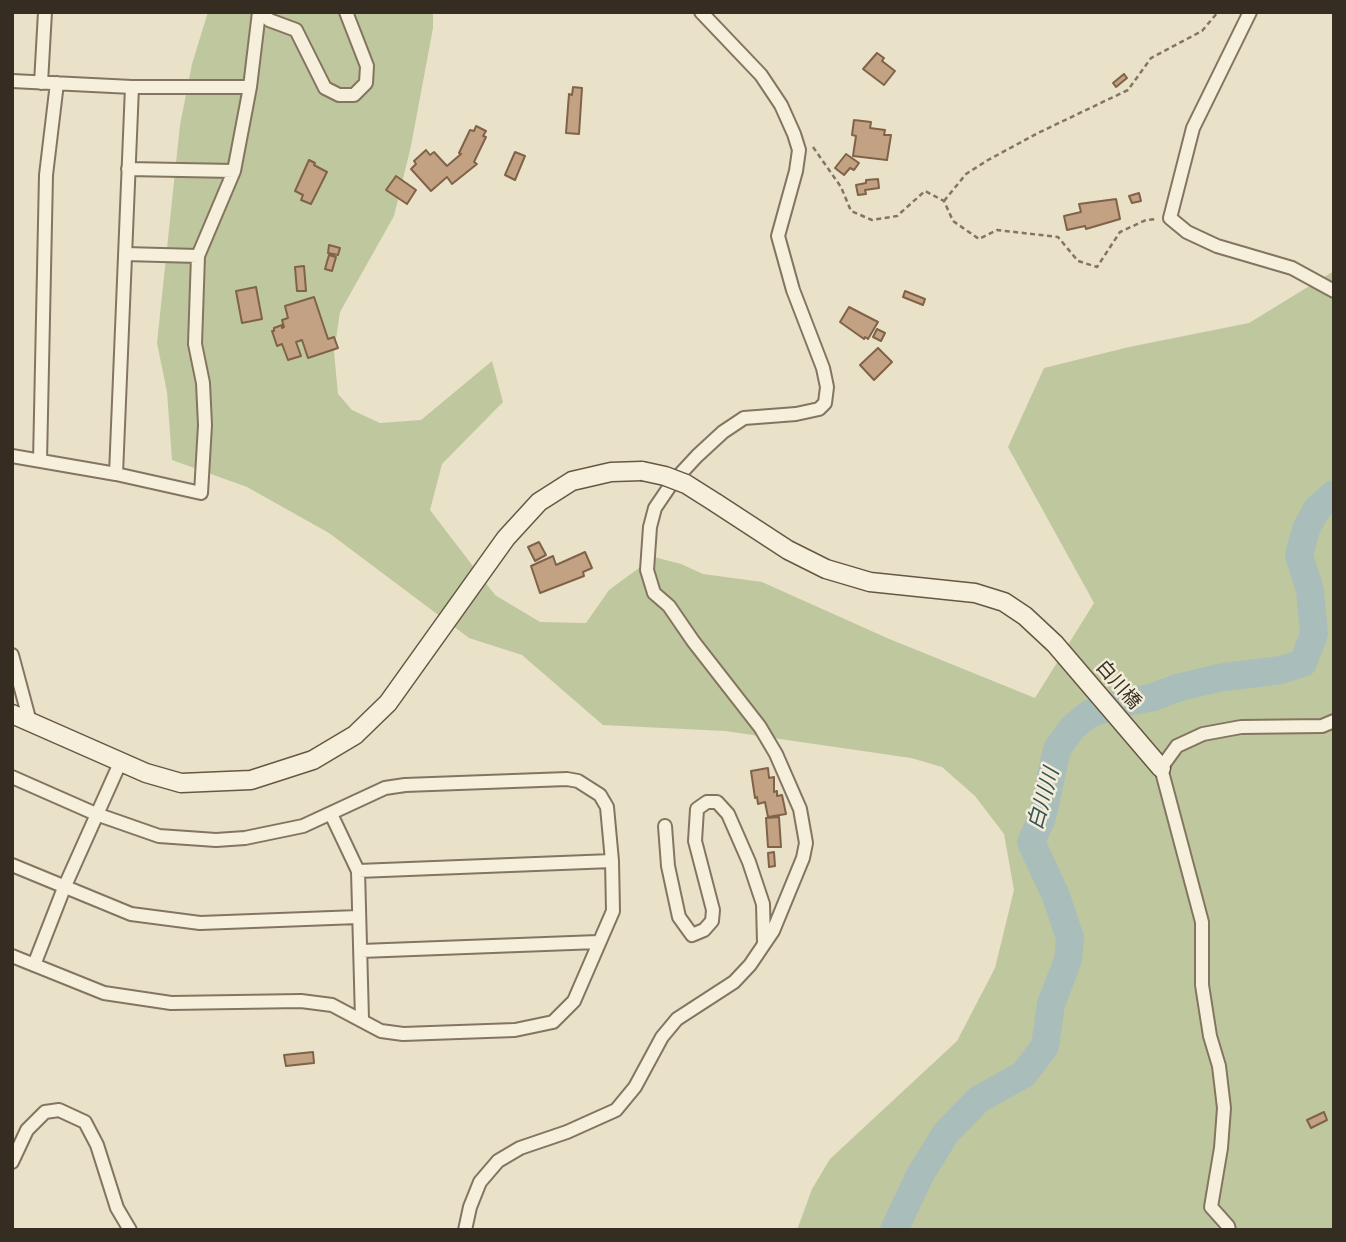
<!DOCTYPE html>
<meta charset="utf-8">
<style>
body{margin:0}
#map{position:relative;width:1346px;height:1242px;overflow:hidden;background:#e9e2c9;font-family:Lora,serif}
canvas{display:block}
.frame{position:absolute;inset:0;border:14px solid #362d22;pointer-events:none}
</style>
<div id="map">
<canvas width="1346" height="1242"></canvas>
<div class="frame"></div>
</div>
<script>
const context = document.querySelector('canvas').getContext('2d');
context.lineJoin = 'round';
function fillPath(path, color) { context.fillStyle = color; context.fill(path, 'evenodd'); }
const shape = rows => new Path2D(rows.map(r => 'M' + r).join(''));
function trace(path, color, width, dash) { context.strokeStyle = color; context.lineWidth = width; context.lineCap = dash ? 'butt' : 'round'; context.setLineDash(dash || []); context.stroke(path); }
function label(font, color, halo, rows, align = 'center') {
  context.font = font + ' Lora,"Noto Sans JP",serif'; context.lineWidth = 5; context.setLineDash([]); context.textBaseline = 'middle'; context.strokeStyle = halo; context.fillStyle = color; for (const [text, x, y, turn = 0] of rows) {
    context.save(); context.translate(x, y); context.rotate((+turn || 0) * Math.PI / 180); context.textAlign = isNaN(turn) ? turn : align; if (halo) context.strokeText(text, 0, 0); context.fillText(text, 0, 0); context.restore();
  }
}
const green = shape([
 [208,12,433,12,433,28,411,146,394,216,340,312,334,352,338,394,352,410,380,423,421,420,492,361,503,402,442,464,430,510,495,595,540,622,586,623,609,590,654,557,681,564,703,574,762,582,887,638,1035,698,1094,603,1008,447,1044,368,1129,347,1249,323,1334,271,1334,1230,797,1230,812,1189,830,1159,957,1041,995,968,1014,890,1004,834,975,796,942,767,911,758,725,731,603,725,522,655,469,638,329,533,247,487,172,460,167,392,157,343,180,125,192,64]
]);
const river = shape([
 [894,1230,920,1175,946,1133,979,1099,1024,1074,1045,1046,1051,1004,1068,960,1070,938,1056,896,1031,842,1042,818,1057,749,1073,727,1089,714,1122,703,1154,697,1177,688,1218,678,1281,670,1303,663,1314,634,1310,590,1299,555,1306,529,1317,509,1334,494]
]);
const building = shape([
 [877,53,884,58,882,61,895,71,884,85,863,69,877,53],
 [1124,74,1127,78,1116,87,1113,83,1124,74],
 [573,87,582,88,579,134,566,133,569,94,572,95,573,87],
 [854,120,871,122,870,128,885,130,884,135,891,135,887,160,853,156,856,136,852,135,854,120],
 [476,126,486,131,483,136,486,137,474,162,477,164,452,184,447,177,431,191,411,169,416,164,414,161,426,150,430,155,434,152,447,166,461,154,459,153,470,130,474,131,476,126],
 [515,152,525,156,515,180,505,175,515,152],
 [846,154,859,163,854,170,850,168,844,175,835,168,846,154],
 [309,160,315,163,314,165,327,172,311,204,301,200,303,195,295,191,309,160],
 [396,176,416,190,407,204,386,190,396,176],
 [878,179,879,188,865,190,866,194,858,195,856,185,866,183,866,180,878,179],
 [1139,193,1141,201,1132,203,1129,196,1139,193],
 [1116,199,1120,219,1086,229,1085,226,1067,230,1064,216,1081,212,1079,204,1116,199],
 [329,245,340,248,338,255,328,253,329,245],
 [329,255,336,257,332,271,325,269,329,255],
 [304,266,306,291,297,291,295,267,304,266],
 [256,287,262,319,242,323,236,291,256,287],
 [905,291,925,299,923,305,903,297,905,291],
 [314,297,328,339,334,337,338,348,308,358,302,340,296,342,301,356,288,360,282,344,277,346,272,331,274,331,274,328,282,325,282,328,284,327,282,320,288,318,285,306,314,297],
 [849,307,878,322,868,339,865,337,864,339,840,322,849,307],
 [877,329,885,333,881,341,873,337,877,329],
 [878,348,892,362,874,380,860,365,878,348],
 [539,542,546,555,535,561,528,547,539,542],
 [585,552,592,568,583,572,584,576,540,593,531,566,553,556,556,565,585,552],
 [768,768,769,778,774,777,774,792,777,791,777,796,782,795,786,814,768,817,765,802,758,804,757,797,755,798,751,771,768,768],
 [779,817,781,847,768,847,766,818,779,817],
 [774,852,775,866,769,867,768,853,774,852],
 [313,1052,314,1063,286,1066,284,1055,313,1052],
 [1324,1112,1327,1120,1311,1128,1307,1120,1324,1112]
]);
const path = shape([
 [813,147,841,187,851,211,872,220,897,216,925,191,944,201,953,221,979,239,997,230,1058,237,1078,261,1097,267,1120,232,1146,220,1156,219],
 [944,201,966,174,988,160,1038,133,1128,90,1151,58,1202,31,1218,12]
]);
const street = shape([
 [262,12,269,20,296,30,325,88,339,95,354,95,366,83,367,66,346,12],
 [1250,12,1193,128,1170,218,1187,232,1217,246,1292,268,1334,291],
 [12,81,132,87,250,87],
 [41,83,45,12],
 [128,169,234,171],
 [125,254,198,256],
 [12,456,116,474,201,493,205,425,203,383,195,344,198,256,234,171,250,87,259,12],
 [40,461,46,175,57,83],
 [116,474,132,87],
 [12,655,30,722],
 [12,777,96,814,159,836,216,840,245,838,303,826,385,788,405,785,567,779,578,781,600,795,607,807,612,861,613,911,574,1001,553,1022,515,1030,403,1034,381,1031,332,1005,301,1001,171,1003,104,993,12,956],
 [331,814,358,871,362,1019],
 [665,826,668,866,679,917,692,935,704,930,712,921,713,910,695,841,697,809,707,802,717,802,728,814,749,862,763,904,764,943],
 [12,865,131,914,200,923,358,917],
 [358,871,612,861],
 [361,951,598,942],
 [34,965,64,888,120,763],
 [12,1162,27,1130,45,1112,59,1110,85,1122,97,1145,117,1208,130,1230],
 [465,1230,470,1207,480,1182,498,1161,520,1148,567,1132,616,1110,635,1087,662,1037,677,1019,734,982,750,965,773,931,803,858,806,843,800,809,776,754,760,727,693,641,669,606,654,593,647,570,650,527,655,508,672,483,697,456,723,432,744,418,796,414,819,409,825,403,827,387,823,368,793,290,778,236,796,171,799,150,794,134,781,105,761,75,701,12],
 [1229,1230,1228,1226,1211,1207,1221,1148,1224,1108,1219,1066,1210,1036,1202,985,1202,922,1161,768,1177,746,1203,734,1241,727,1322,726,1334,721]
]);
const secondary = shape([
 [716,503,788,550,826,569,870,582,975,593,1004,602,1025,616,1055,644,1161,768],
 [12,714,146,773,181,783,251,780,313,760,355,735,388,703,506,538,539,502,572,481,611,472,642,471]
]);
const secondaryBridge = shape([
 [642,471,665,476,686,484,716,503]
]);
const streetNames = [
 ["白川橋",1118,685,49]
];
const waterNames = [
 ["白川川",1044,799,-74]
];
fillPath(green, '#bfc79e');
trace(river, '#a9beba', 28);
fillPath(building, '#c3a284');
trace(building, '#806248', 2);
trace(street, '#847560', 16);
trace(secondary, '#665743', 21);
trace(path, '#847560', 2.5, [5, 3.5]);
trace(street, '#f5efdb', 12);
trace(secondary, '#f5efdb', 18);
trace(secondaryBridge, '#665743', 21, []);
trace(secondaryBridge, '#f5efdb', 18);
label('19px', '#362d22', '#f2ecd8', streetNames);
label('italic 21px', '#335454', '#f2ecd8', waterNames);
</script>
